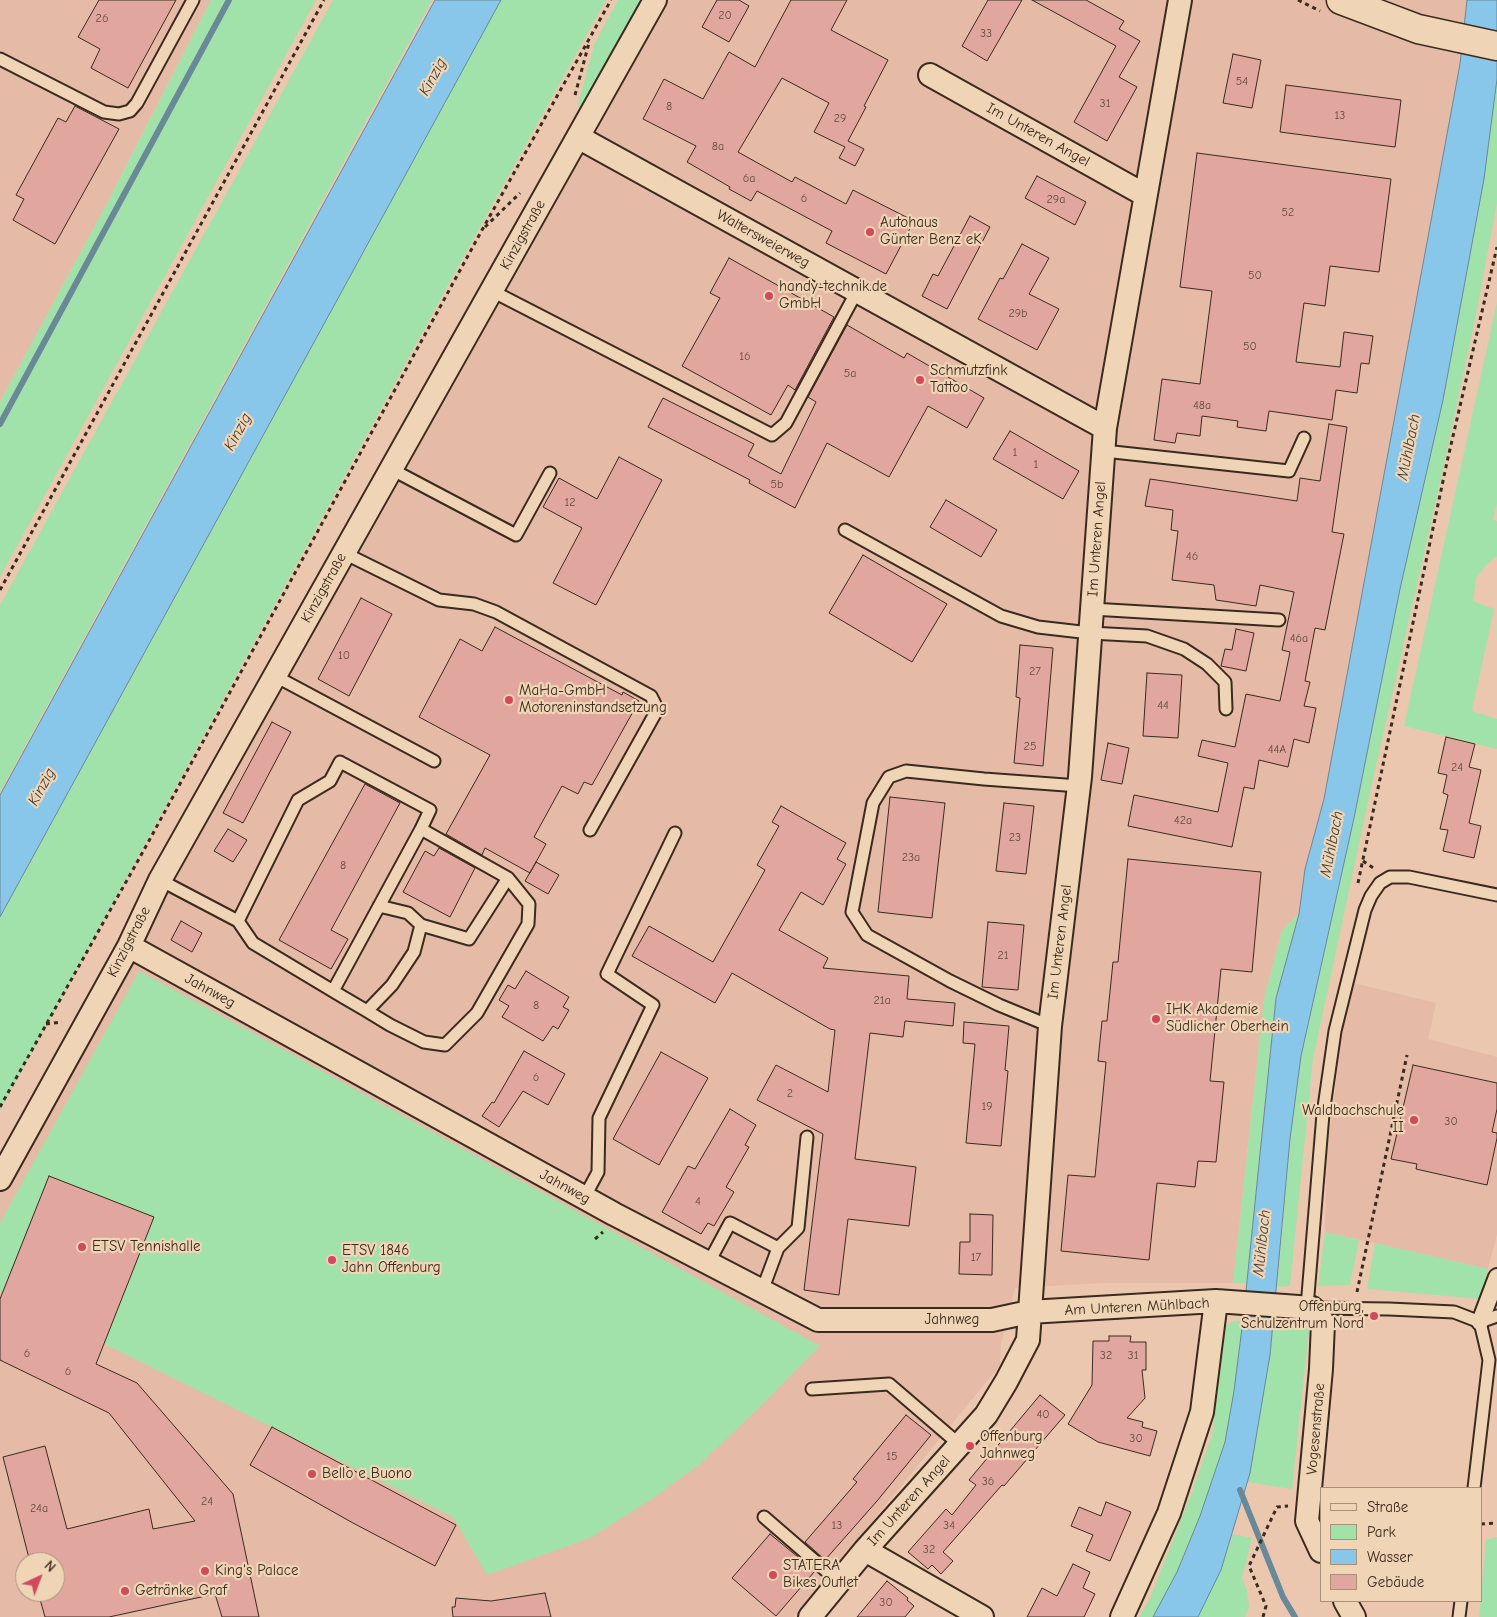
<!DOCTYPE html>
<meta charset="utf-8">
<style>
body{margin:0}
#map{position:relative;width:1497px;height:1617px;overflow:hidden;background:#ebc7af;font-family:"Comic Neue",sans-serif}
canvas{display:block}
.legend{position:absolute;left:1320px;top:1487px;width:162px;height:115px;box-sizing:border-box;background:#efd5b6;border:1px solid #a79179;margin:0;padding:6px 9px;list-style:none;font-size:15px;color:#3b2a1e}
.legend li{display:flex;align-items:center;gap:10px;height:25px}
.legend b{width:25px;border:1px solid #a79179}
.north{position:absolute;left:15px;top:1552px;width:50px;height:50px;box-sizing:border-box;background:#efd5b6;border:1px solid #a79179;border-radius:50%;rotate:43deg;font-size:14px;font-weight:700;line-height:20px;text-align:center;color:#3b2a1e}
.north::after{content:'';display:block;margin:auto;width:18px;height:22px;background:#d1495b;clip-path:polygon(50% 0,100% 100%,50% 72%,0 100%)}
</style>
<div id="map">
<canvas width="1497" height="1617"></canvas>
<ul class="legend">
<li><b style="height:6px;background:#efd5b6"></b>Straße</li>
<li><b style="height:14px;background:#a1e2ab"></b>Park</li>
<li><b style="height:14px;background:#88c7e9"></b>Wasser</li>
<li><b style="height:14px;background:#e1a79e"></b>Gebäude</li>
</ul>
<div class="north">N</div>
</div>
<script>
const context = document.querySelector('canvas').getContext('2d');
context.lineJoin = 'round';
function fillPath(path, color) { context.fillStyle = color; context.fill(path, 'evenodd'); }
const shape = rows => new Path2D(rows.map(r => 'M' + r).join(''));
function trace(path, color, width, dash) { context.strokeStyle = color; context.lineWidth = width; context.lineCap = dash ? 'butt' : 'round'; context.setLineDash(dash || []); context.stroke(path); }
function label(font, color, halo, rows, align = 'center') {
  context.font = font + ' "Comic Neue",sans-serif'; context.lineWidth = 4.5; context.setLineDash([]); context.textBaseline = 'middle'; context.strokeStyle = halo; context.fillStyle = color; for (const [text, x, y, turn = 0] of rows) {
    context.save(); context.translate(x, y); context.rotate((+turn || 0) * Math.PI / 180); context.textAlign = isNaN(turn) ? turn : align; if (halo) context.strokeText(text, 0, 0); context.fillText(text, 0, 0); context.restore();
  }
}
const built = shape([
 [0,0,211,0,106,205,0,402],
 [646,0,1467,0,1460,64,1324,799,1305,869,1299,914,1282,930,1264,999,1233,1283,1102,1283,1015,1288,1001,1344,1000,1365,794,1617,0,1617,0,1178],
 [25,1562,55,1562,55,1592,25,1592],
 [1353,983,1436,1003,1428,1039,1497,1057,1497,1234,1488,1269,1325,1232,1327,1150,1335,1091,1341,1035]
]);
const green = shape([
 [211,0,316,0,0,577,0,402,106,205],
 [333,0,432,0,0,792,0,605],
 [501,0,606,0,459,265,0,1111,0,918],
 [618,0,646,0,581,116,578,104,594,45],
 [1497,79,1497,203,1475,320,1440,483,1368,802,1313,1059,1290,1286,1277,1287,1290,1139,1301,1056,1354,818,1400,589,1443,400,1484,179],
 [1497,302,1497,504,1493,520,1497,521,1497,556,1486,565,1476,579,1473,601,1494,609,1472,711,1497,719,1497,749,1404,726],
 [1299,914,1276,998,1247,1283,1233,1283,1264,999,1282,930],
 [139,971,246,1029,820,1346,760,1407,700,1464,655,1497,590,1538,487,1575,453,1517,0,1292,0,1223],
 [1325,1232,1359,1240,1350,1285,1318,1286],
 [1375,1243,1488,1269,1481,1299,1367,1289],
 [1243,1320,1234,1391,1225,1442,1200,1516,1177,1572,1153,1617,1139,1617,1150,1598,1190,1497,1212,1435,1226,1326,1233,1321],
 [1300,1324,1309,1330,1292,1489,1247,1482,1270,1355,1273,1325],
 [1233,1534,1252,1538,1242,1579,1247,1590,1249,1607,1245,1617,1198,1617,1221,1570],
 [1497,1537,1497,1617,1479,1617,1486,1540]
]);
const water = shape([
 [435,0,501,0,0,917,0,795,435,0],
 [1467,0,1497,0,1497,79,1484,179,1443,400,1400,589,1354,818,1301,1056,1290,1139,1270,1355,1250,1473,1221,1570,1198,1617,1153,1617,1177,1572,1200,1516,1225,1442,1234,1391,1243,1320,1276,998,1299,914,1305,869,1324,799,1460,64,1467,0]
]);
const stream = shape([
 [0,424,229,0],
 [1240,1490,1283,1597,1295,1617]
]);
const building = shape([
 [99,0,176,0,128,88,91,68,100,49,78,37,99,0],
 [717,0,739,0,749,6,729,42,702,27,717,0],
 [791,0,847,0,831,30,888,60,864,106,866,107,848,141,864,149,855,166,839,158,845,147,814,132,829,103,782,78,738,152,792,182,795,177,846,204,853,190,914,221,886,274,826,243,832,231,757,191,751,201,729,189,730,187,687,162,696,146,643,119,664,79,703,99,729,52,755,67,791,0],
 [988,0,1022,0,987,61,962,46,988,0],
 [1032,0,1086,0,1124,21,1119,29,1140,41,1119,77,1137,87,1107,141,1074,122,1116,46,1032,0],
 [1233,54,1261,60,1252,108,1223,103,1233,54],
 [1286,85,1401,100,1395,147,1280,132,1286,85],
 [75,106,119,129,55,244,13,220,24,199,16,195,58,118,66,122,75,106],
 [1197,153,1391,179,1379,272,1330,266,1325,306,1304,303,1296,362,1340,367,1344,332,1373,336,1369,364,1361,363,1357,393,1336,390,1332,420,1269,411,1266,431,1237,427,1238,421,1202,416,1200,436,1177,433,1175,443,1154,440,1162,379,1200,384,1212,291,1180,287,1197,153],
 [1037,176,1086,202,1075,225,1025,198,1037,176],
 [970,216,990,227,947,309,922,296,933,274,938,276,970,216],
 [1022,244,1049,258,1029,294,1059,309,1037,350,978,319,1000,278,1003,279,1022,244],
 [729,258,834,317,795,390,788,385,771,415,682,366,720,298,710,293,729,258],
 [847,325,904,358,907,353,984,398,967,428,928,406,889,477,827,443,795,508,749,483,750,480,648,427,663,398,754,444,748,456,781,474,816,402,808,397,847,325],
 [1329,424,1347,427,1332,532,1344,534,1325,630,1315,628,1305,681,1310,682,1304,706,1316,708,1309,743,1294,739,1288,767,1259,760,1254,789,1244,787,1232,847,1128,826,1134,795,1218,812,1228,763,1198,756,1202,740,1235,747,1246,694,1280,701,1290,652,1282,650,1294,592,1260,585,1256,606,1216,600,1214,585,1172,580,1178,531,1171,530,1173,510,1145,506,1150,479,1297,501,1300,478,1320,481,1329,424],
 [1010,431,1079,471,1063,499,993,459,1010,431],
 [619,457,662,480,596,605,553,583,582,528,543,507,559,478,597,499,619,457],
 [946,500,997,530,981,557,930,527,946,500],
 [863,555,947,604,912,662,829,613,863,555],
 [361,598,392,614,349,696,318,679,361,598],
 [495,627,622,695,623,692,639,701,592,785,584,782,578,794,562,786,534,837,546,844,530,873,485,848,482,855,446,834,490,755,419,717,460,639,482,651,495,627],
 [1236,629,1254,633,1246,671,1221,666,1225,649,1232,650,1236,629],
 [1020,645,1053,648,1043,766,1014,763,1020,698,1016,697,1020,645],
 [1147,673,1182,675,1178,738,1143,736,1147,673],
 [272,722,291,732,243,823,223,813,272,722],
 [1446,737,1475,744,1469,767,1481,770,1469,823,1481,826,1474,858,1443,851,1448,830,1440,829,1448,795,1443,793,1447,775,1438,773,1446,737],
 [1108,743,1129,748,1122,784,1101,780,1108,743],
 [365,784,400,803,331,930,348,939,331,969,279,940,365,784],
 [890,797,945,803,932,918,878,912,890,797],
 [1004,803,1034,806,1026,874,996,871,1004,803],
 [781,806,846,843,837,859,846,864,823,905,801,892,779,930,828,958,823,968,909,976,907,999,955,1003,953,1026,905,1021,903,1037,870,1033,855,1159,916,1167,909,1226,848,1219,839,1295,804,1290,823,1134,757,1100,776,1065,828,1092,835,1030,830,1029,732,973,715,1003,632,956,649,926,713,962,765,870,757,865,779,826,772,822,781,806],
 [228,829,247,840,233,862,214,851,228,829],
 [439,848,475,868,450,917,403,892,425,851,434,856,439,848],
 [1128,859,1261,872,1252,972,1221,969,1210,1081,1224,1082,1216,1162,1198,1161,1195,1187,1157,1183,1149,1260,1061,1251,1068,1175,1095,1177,1106,1062,1098,1061,1102,1021,1107,1021,1113,962,1118,962,1128,859],
 [536,862,559,875,548,894,525,881,536,862],
 [181,921,202,933,192,952,171,940,181,921],
 [988,922,1024,925,1018,990,982,987,988,922],
 [526,971,569,997,563,1007,569,1010,558,1029,553,1026,543,1041,502,1017,509,1006,499,1000,508,985,515,989,526,971],
 [964,1022,1009,1026,1005,1070,1008,1071,1001,1146,966,1143,975,1044,963,1043,964,1022],
 [524,1051,565,1074,548,1105,523,1091,499,1127,482,1116,492,1102,494,1103,524,1051],
 [661,1052,708,1078,659,1165,613,1139,661,1052],
 [1413,1065,1497,1083,1497,1109,1492,1132,1497,1133,1497,1138,1487,1185,1416,1169,1417,1164,1391,1159,1413,1065],
 [730,1109,756,1125,745,1145,749,1147,726,1187,734,1192,714,1226,708,1223,701,1234,662,1212,688,1166,695,1169,730,1109],
 [49,1176,154,1217,96,1364,137,1383,233,1494,259,1617,222,1617,215,1594,109,1617,45,1617,38,1592,55,1592,55,1562,30,1562,3,1457,45,1446,67,1529,149,1509,153,1529,195,1521,109,1413,0,1360,0,1299,49,1176],
 [970,1214,993,1215,992,1275,959,1274,960,1242,970,1242,970,1214],
 [1109,1336,1131,1336,1130,1342,1146,1342,1146,1370,1142,1370,1145,1398,1127,1418,1143,1422,1142,1427,1157,1431,1150,1456,1098,1442,1068,1424,1092,1385,1093,1341,1109,1341,1109,1336],
 [1040,1395,1065,1415,1004,1486,1002,1485,943,1552,953,1561,941,1574,932,1565,928,1569,908,1552,946,1509,952,1515,976,1485,969,1480,1040,1395],
 [906,1415,931,1435,877,1501,825,1560,805,1542,857,1482,853,1479,906,1415],
 [272,1427,456,1525,435,1566,353,1523,250,1465,272,1427],
 [1106,1502,1131,1512,1110,1561,1086,1551,1093,1535,1071,1526,1079,1507,1101,1516,1106,1502],
 [770,1534,815,1571,776,1616,732,1578,770,1534],
 [1073,1564,1090,1572,1083,1588,1095,1594,1084,1617,1027,1617,1042,1588,1057,1596,1073,1564],
 [887,1581,908,1598,907,1600,914,1606,905,1617,857,1617,887,1581],
 [545,1593,551,1617,453,1617,452,1607,455,1607,456,1598,491,1601,545,1593]
]);
const path = shape([
 [1298,0,1320,11],
 [575,95,589,43],
 [485,227,520,193],
 [0,590,324,0],
 [1363,861,1375,869],
 [1358,883,1447,462,1497,247],
 [46,1024,62,1022],
 [0,1107,145,848,482,230,611,0],
 [595,1239,603,1232],
 [1357,1292,1407,1055],
 [1481,1524,1497,1523],
 [1263,1617,1266,1606,1249,1566,1277,1507,1288,1506]
]);
const service = shape([
 [0,59,104,112,119,114,130,111,137,103,193,0],
 [492,291,772,435,786,423,857,291],
 [1104,451,1289,471,1304,438],
 [391,469,516,535,550,473],
 [845,530,1001,616,1038,627,1090,633,1147,636,1184,649,1207,664,1225,682,1226,709],
 [344,553,439,600,474,604,496,612,651,696,655,704,656,712,590,830],
 [1092,609,1279,620],
 [275,676,434,761],
 [160,880,238,921,253,943,343,997,367,1011,392,985,414,952,421,925,469,939,508,878,421,829,333,991],
 [379,906,408,913,421,925],
 [238,921,298,800,330,781,340,762,430,810,421,829],
 [367,1011,390,1025,424,1042,445,1045,477,1013,528,924,529,904,508,878],
 [1050,1026,999,1005,950,981,867,935,852,912,873,803,889,777,906,771,984,779,1079,786],
 [584,1198,598,1172,599,1118,653,1005,607,974,675,833],
 [778,1248,798,1228,807,1137],
 [708,1264,730,1223,778,1248,762,1291],
 [1307,1307,1323,1114,1335,1031,1365,910,1371,896,1380,883,1390,877,1409,877,1497,895],
 [1314,1308,1389,1309,1454,1312,1480,1322,1489,1360,1474,1488],
 [1480,1322,1497,1316],
 [812,1389,889,1384,960,1445],
 [764,1517,838,1581],
 [1459,1617,1461,1601]
]);
const pedestrian = shape([
 [1480,1322,1497,1277]
]);
const minor = shape([
 [930,75,1145,195],
 [578,137,1105,428],
 [129,946,614,1214,818,1320,992,1320,1029,1312,1216,1301,1312,1308,1319,1315,1323,1323,1321,1369,1307,1521,1321,1551],
 [0,1179,129,946,160,880,655,0],
 [865,1550,982,1617],
 [1345,1601,1354,1617],
 [810,1617,865,1550,986,1415,1006,1382,1028,1340,1050,1026,1080,777,1105,428,1180,0],
 [1122,1617,1169,1513,1202,1412,1216,1301]
]);
const primary = shape([
 [1341,0,1418,29,1497,46]
]);
const markers = [
 [870,232,5,"#d1495b"],
 [769,296,5,"#d1495b"],
 [920,380,5,"#d1495b"],
 [509,700,5,"#d1495b"],
 [1156,1019,5,"#d1495b"],
 [1414,1120,5,"#d1495b"],
 [82,1247,5,"#d1495b"],
 [332,1260,5,"#d1495b"],
 [1374,1316,5,"#d1495b"],
 [970,1446,5,"#d1495b"],
 [312,1474,5,"#d1495b"],
 [205,1571,5,"#d1495b"],
 [773,1575,5,"#d1495b"],
 [125,1591,5,"#d1495b"]
];
const numberNames = [
 ["20",725,16],
 ["26",102,19],
 ["33",986,34],
 ["54",1242,82],
 ["31",1105,104],
 ["8",669,107],
 ["13",1340,116],
 ["29",840,119],
 ["8a",718,147],
 ["6a",749,179],
 ["6",804,199],
 ["29a",1056,200],
 ["52",1288,213],
 ["50",1255,276],
 ["29b",1018,314],
 ["50",1250,347],
 ["16",745,357],
 ["5a",850,374],
 ["48a",1202,406],
 ["1",1015,453],
 ["1",1036,465],
 ["5b",777,485],
 ["12",570,503],
 ["46",1192,557],
 ["46a",1299,639],
 ["10",344,656],
 ["27",1035,672],
 ["44",1163,706],
 ["25",1030,747],
 ["44A",1277,750],
 ["24",1457,768],
 ["42a",1183,821],
 ["23",1015,838],
 ["23a",911,858],
 ["8",343,866],
 ["21",1003,956],
 ["21a",882,1001],
 ["8",536,1006],
 ["6",536,1078],
 ["2",790,1094],
 ["19",987,1107],
 ["30",1451,1122],
 ["4",698,1202],
 ["17",976,1258],
 ["6",27,1354],
 ["32",1106,1356],
 ["31",1133,1356],
 ["6",68,1372],
 ["40",1043,1415],
 ["30",1136,1439],
 ["15",892,1457],
 ["36",988,1482],
 ["24",207,1502],
 ["24a",39,1509],
 ["13",837,1526],
 ["34",949,1526],
 ["32",929,1550],
 ["30",886,1603]
];
const streetNames = [
 ["Im Unteren Angel",1038,135,29],
 ["Kinzigstraße",523,235,-61],
 ["Waltersweierweg",763,239,29],
 ["Im Unteren Angel",1097,539,-86],
 ["Kinzigstraße",324,588,-61],
 ["Kinzigstraße",129,942,-63],
 ["Im Unteren Angel",1060,942,-83],
 ["Jahnweg",210,991,29],
 ["Jahnweg",565,1187,29],
 ["Am Unteren Mühlbach",1137,1307,-3],
 ["Jahnweg",952,1320],
 ["Vogesenstraße",1316,1429,-85],
 ["Im Unteren Angel",909,1501,-48]
];
const poiNames = [
 ["Autohaus",880,223],
 ["Günter Benz eK",880,240],
 ["handy-technik.de",779,287],
 ["GmbH",779,304],
 ["Schmutzfink",930,371],
 ["Tattoo",930,388],
 ["MaHa-GmbH",519,691],
 ["Motoreninstandsetzung",519,708],
 ["IHK Akademie",1166,1010],
 ["Südlicher Oberhein",1166,1027],
 ["Waldbachschule",1404,1111,"right"],
 ["II",1404,1128,"right"],
 ["ETSV Tennishalle",92,1247],
 ["ETSV 1846",342,1251],
 ["Jahn Offenburg",342,1268],
 ["Offenburg,",1364,1307,"right"],
 ["Schulzentrum Nord",1364,1324,"right"],
 ["Offenburg",980,1437],
 ["Jahnweg",980,1454],
 ["Bello e Buono",322,1474],
 ["STATERA",783,1566],
 ["Bikes Outlet",783,1583],
 ["King's Palace",215,1571],
 ["Getränke Graf",135,1591]
];
const waterNames = [
 ["Kinzig",433,77,-61],
 ["Kinzig",238,432,-61],
 ["Mühlbach",1409,447,-79],
 ["Kinzig",42,787,-61],
 ["Mühlbach",1332,844,-79],
 ["Mühlbach",1262,1243,-84]
];
fillPath(built, '#e5baa7');
fillPath(green, '#a1e2ab');
fillPath(water, '#88c7e9');
trace(water, '#698898', 1);
trace(stream, '#698898', 6);
fillPath(building, '#e1a79e');
trace(building, '#3b2a1e', 1);
trace(service, '#3b2a1e', 15);
trace(pedestrian, '#3b2a1e', 20);
trace(minor, '#3b2a1e', 26);
trace(primary, '#3b2a1e', 31);
trace(path, '#3b2a1e', 3, [4, 4]);
trace(service, '#efd5b6', 11);
trace(pedestrian, '#efd5b6', 16);
trace(minor, '#efd5b6', 22);
trace(primary, '#efd5b6', 28);
for (const [x, y, r, color] of markers) { const dot = new Path2D(); dot.arc(x, y, r, 0, 2 * Math.PI); context.fillStyle = color; context.fill(dot); trace(dot, '#efd5b6', 2); }
label('12px', '#64493e', null, numberNames);
label('15px', '#3b2a1e', '#efd5b6', streetNames);
label('15px', '#3b2a1e', '#efd5b6', poiNames, 'left');
label('italic 16px', '#47423c', '#efd5b6', waterNames);
</script>
